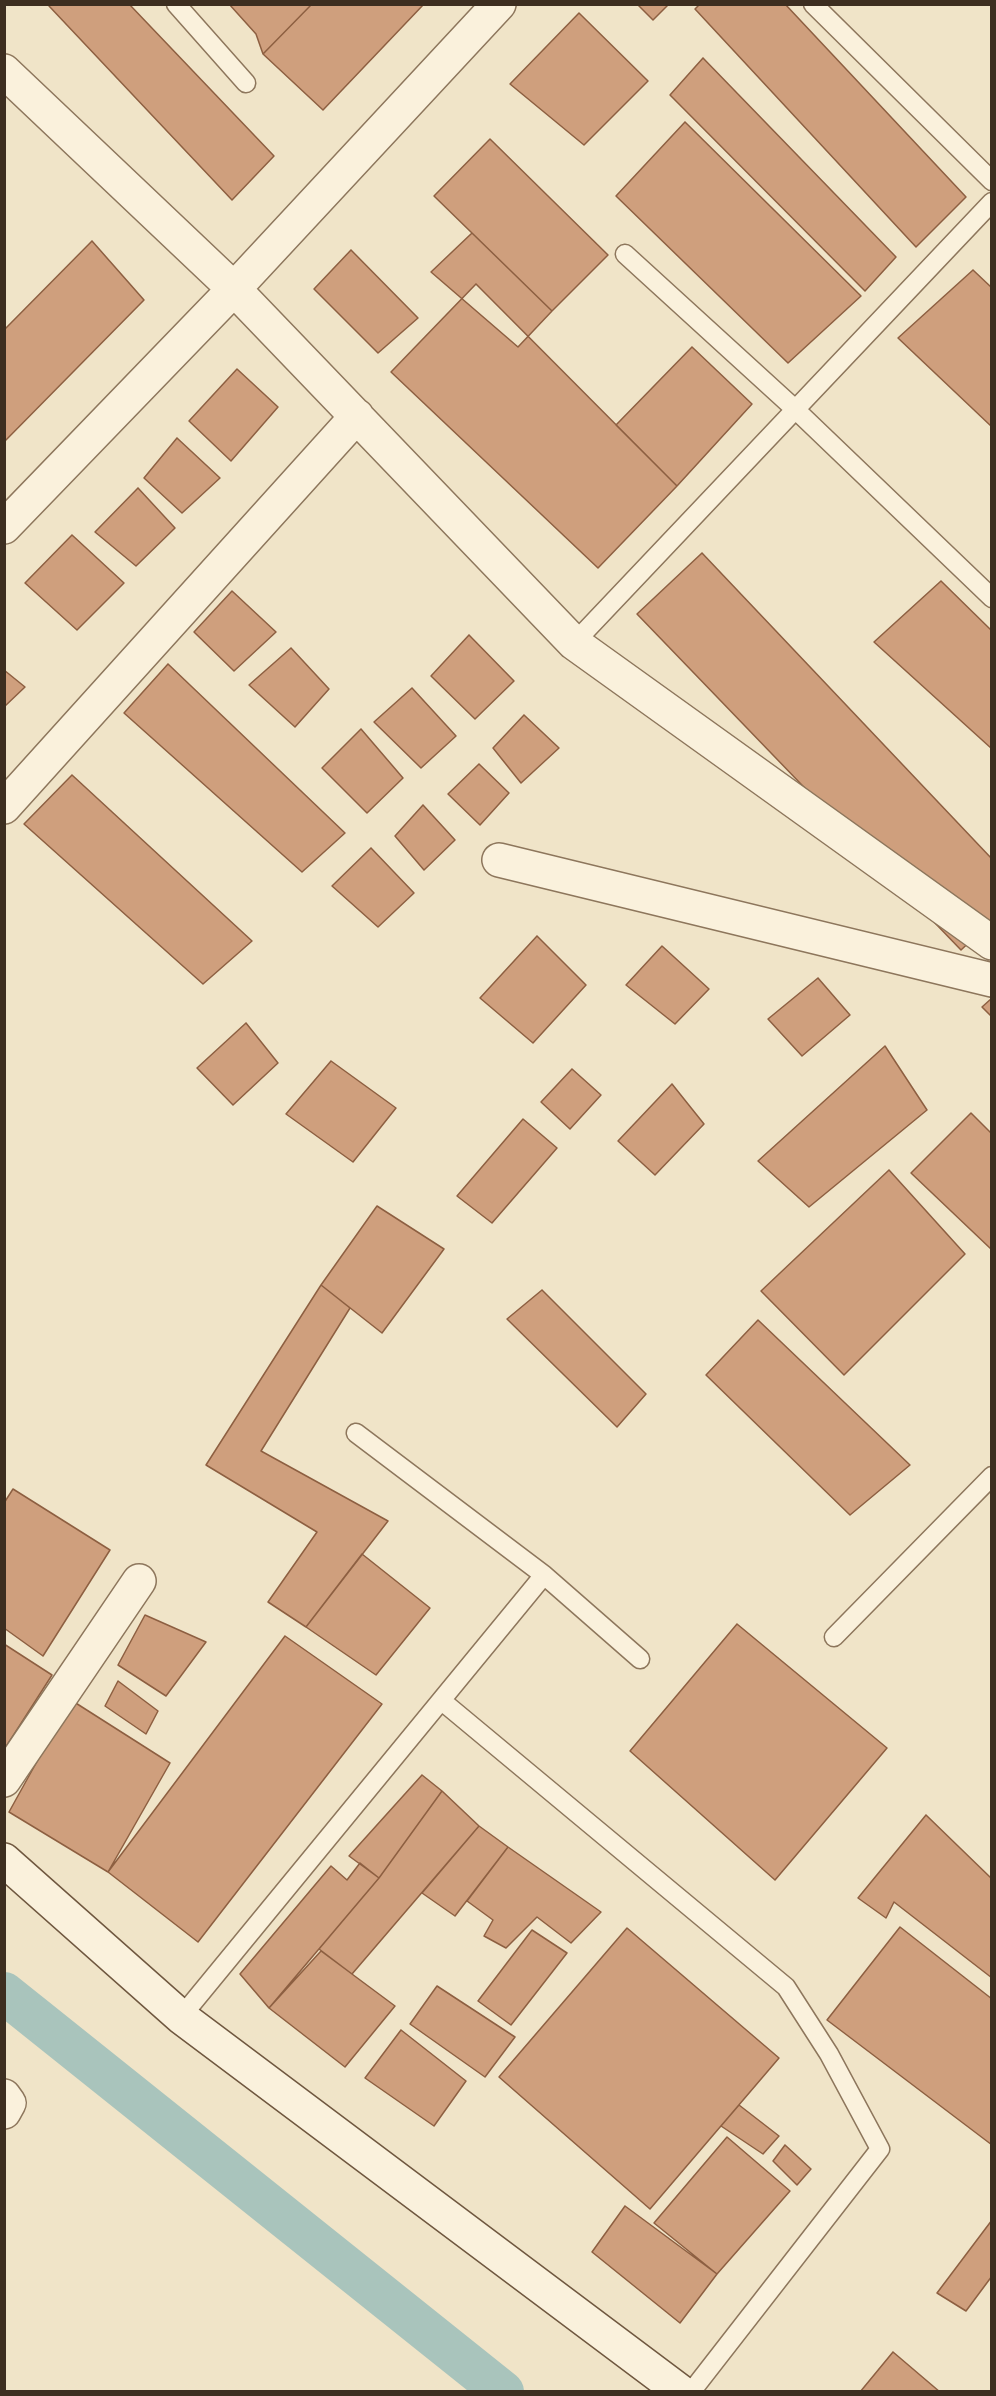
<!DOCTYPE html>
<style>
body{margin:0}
#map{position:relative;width:996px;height:2396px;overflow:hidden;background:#f0e4c8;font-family:"Roboto Serif",serif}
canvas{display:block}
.frame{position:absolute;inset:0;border:6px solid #3d2e20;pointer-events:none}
</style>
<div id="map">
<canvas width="996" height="2396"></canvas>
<div class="frame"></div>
</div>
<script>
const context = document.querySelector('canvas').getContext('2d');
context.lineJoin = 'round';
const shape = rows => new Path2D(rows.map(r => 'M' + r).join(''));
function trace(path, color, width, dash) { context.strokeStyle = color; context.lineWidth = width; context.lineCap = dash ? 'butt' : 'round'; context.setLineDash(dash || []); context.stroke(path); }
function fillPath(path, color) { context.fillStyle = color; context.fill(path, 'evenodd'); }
const canal = shape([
 [4,1993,503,2392]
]);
const building = shape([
 [51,4,129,4,274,156,232,200,49,6,51,4],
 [229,4,312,4,263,54,256,34,229,4],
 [312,4,424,4,323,110,263,54,312,4],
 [637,4,669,4,653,20,637,4],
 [700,4,785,4,966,197,916,247,695,9,700,4],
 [579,13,648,81,584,145,510,84,579,13],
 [703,58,896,257,865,291,670,95,703,58],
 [685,122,861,296,788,363,616,196,685,122],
 [490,139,608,255,552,311,434,196,490,139],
 [472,233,552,311,518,347,431,272,472,233],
 [92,241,144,300,4,442,4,330,92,241],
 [351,250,418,318,378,353,314,289,351,250],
 [973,270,992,288,992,427,898,338,973,270],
 [476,284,677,486,598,568,391,372,476,284],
 [692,347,752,404,677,486,616,425,692,347],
 [237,369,278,407,231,461,189,421,237,369],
 [177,438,220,478,182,513,144,478,177,438],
 [138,488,175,528,136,566,95,532,138,488],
 [72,535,124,583,77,630,25,583,72,535],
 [702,553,992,859,992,921,961,950,637,614,702,553],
 [941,581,992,631,992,749,874,642,941,581],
 [232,591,276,632,234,671,194,632,232,591],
 [469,635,514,681,475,719,431,676,469,635],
 [291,648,329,689,295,727,249,685,291,648],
 [168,664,345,833,302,872,124,713,168,664],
 [4,670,25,687,4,707,4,670],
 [412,688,456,736,421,768,374,722,412,688],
 [524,715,559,748,521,783,493,748,524,715],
 [361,729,403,778,367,813,322,768,361,729],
 [479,764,509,793,480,825,448,794,479,764],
 [72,775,252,941,203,984,24,824,72,775],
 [423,805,455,840,424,870,395,836,423,805],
 [371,848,414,893,378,927,332,886,371,848],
 [537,936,586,985,533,1043,480,998,537,936],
 [662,946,709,989,675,1024,626,985,662,946],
 [818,978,850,1015,802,1056,768,1019,818,978],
 [992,998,992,1017,982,1007,992,998],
 [246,1023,278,1063,233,1105,197,1068,246,1023],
 [885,1046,927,1110,809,1207,758,1161,885,1046],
 [331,1061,396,1108,353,1162,286,1114,331,1061],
 [572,1069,601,1095,570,1129,541,1102,572,1069],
 [672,1084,704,1124,655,1175,618,1141,672,1084],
 [971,1113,992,1134,992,1250,911,1173,971,1113],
 [523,1119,557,1148,492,1223,457,1196,523,1119],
 [889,1170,965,1254,844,1375,761,1291,889,1170],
 [377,1206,444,1249,382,1333,321,1285,377,1206],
 [321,1285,350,1308,261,1451,388,1521,306,1627,268,1602,317,1532,206,1465,321,1285],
 [542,1290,646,1394,617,1427,507,1319,542,1290],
 [758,1320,910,1465,850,1515,706,1375,758,1320],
 [13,1489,110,1550,43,1656,4,1628,4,1503,13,1489],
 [362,1554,430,1608,376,1675,306,1627,362,1554],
 [145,1615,206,1642,166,1696,118,1665,145,1615],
 [737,1624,887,1748,775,1880,630,1751,737,1624],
 [285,1636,382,1704,198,1942,108,1872,285,1636],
 [4,1644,52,1675,4,1750,4,1644],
 [118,1681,158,1711,146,1734,105,1706,118,1681],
 [71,1700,170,1763,108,1872,9,1812,71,1700],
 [422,1775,442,1791,379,1878,349,1856,422,1775],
 [442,1791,479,1826,352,1974,319,1949,379,1878,442,1791],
 [926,1815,992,1879,992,1978,894,1902,886,1918,858,1898,926,1815],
 [479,1826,508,1847,455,1916,422,1893,479,1826],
 [508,1847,601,1912,571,1943,537,1917,506,1948,484,1936,493,1920,467,1901,508,1847],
 [360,1863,379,1878,269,2008,240,1974,331,1866,347,1880,360,1863],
 [900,1927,992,1999,992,2145,827,2020,900,1927],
 [627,1928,779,2058,650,2209,499,2077,627,1928],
 [532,1930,567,1953,511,2025,478,2001,532,1930],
 [321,1951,395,2006,345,2067,269,2008,321,1951],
 [437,1986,515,2037,485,2077,410,2024,437,1986],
 [401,2030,466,2081,434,2126,365,2078,401,2030],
 [739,2105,779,2136,763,2154,721,2126,739,2105],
 [727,2137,790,2191,717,2274,654,2223,727,2137],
 [785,2145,811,2169,797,2185,773,2161,785,2145],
 [625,2206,717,2274,680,2323,592,2252,625,2206],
 [992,2220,992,2276,966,2311,937,2293,992,2220],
 [893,2352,940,2392,860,2392,893,2352]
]);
const lane = shape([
 [176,4,246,83],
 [813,4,992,181],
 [625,254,796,410,992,598],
 [574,643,992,202],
 [356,1433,544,1575,640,1659],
 [834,1637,992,1476],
 [442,1701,786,1987,829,2054,880,2149,691,2392],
 [181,2017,544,1575]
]);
const street = shape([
 [4,71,234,289,574,643,992,943],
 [4,527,234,289,499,4],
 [4,807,357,416],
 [499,860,992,980],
 [4,1780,139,1581],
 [4,2096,9,2103,4,2112]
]);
const secondary = shape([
 [4,1860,181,2017,681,2392]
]);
trace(canal, '#a9c4bc', 42);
fillPath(building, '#cf9f7d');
trace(building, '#8d5f41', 1.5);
trace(lane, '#8d765c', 21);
trace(street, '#8d765c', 36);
trace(secondary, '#6f573f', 36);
trace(lane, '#faf1dc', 18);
trace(street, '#faf1dc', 33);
trace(secondary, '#faf1dc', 33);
</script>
